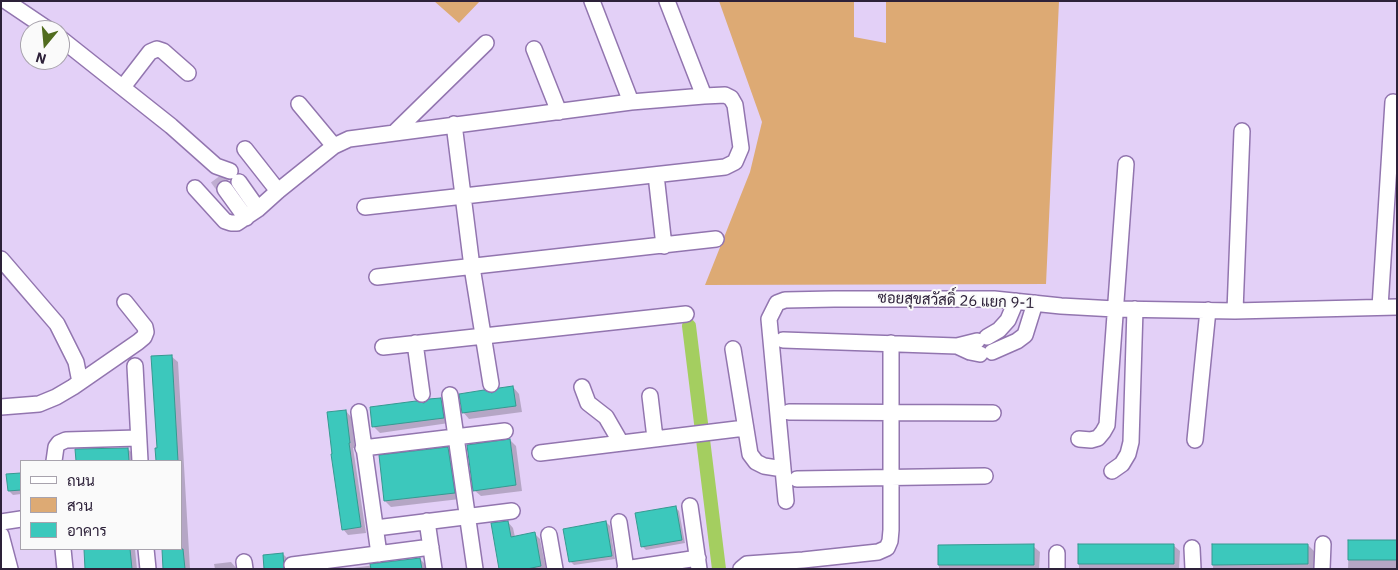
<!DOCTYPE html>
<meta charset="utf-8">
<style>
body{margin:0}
#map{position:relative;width:1398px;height:570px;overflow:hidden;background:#e3d0f7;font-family:"IBM Plex Sans",Sarabun,sans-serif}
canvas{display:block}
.frame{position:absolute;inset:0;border:2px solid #2d2139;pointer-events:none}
.legend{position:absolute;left:20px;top:460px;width:162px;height:90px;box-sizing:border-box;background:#fafafa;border:1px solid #a8a3ad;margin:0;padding:6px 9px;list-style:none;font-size:15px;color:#2d2139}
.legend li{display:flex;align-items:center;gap:10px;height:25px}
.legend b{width:25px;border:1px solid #a8a3ad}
.north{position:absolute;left:20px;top:20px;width:50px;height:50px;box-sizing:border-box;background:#fafafa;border:1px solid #a8a3ad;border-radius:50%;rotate:197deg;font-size:14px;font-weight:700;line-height:20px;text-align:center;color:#2d2139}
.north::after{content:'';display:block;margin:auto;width:18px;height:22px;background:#516c1f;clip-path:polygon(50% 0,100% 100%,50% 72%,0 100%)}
</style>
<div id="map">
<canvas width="1398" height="570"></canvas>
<div class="frame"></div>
<ul class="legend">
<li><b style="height:6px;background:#fff"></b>ถนน</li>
<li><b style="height:14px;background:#ddaa74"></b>สวน</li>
<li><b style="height:14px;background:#3cc8bc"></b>อาคาร</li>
</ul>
<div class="north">N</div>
</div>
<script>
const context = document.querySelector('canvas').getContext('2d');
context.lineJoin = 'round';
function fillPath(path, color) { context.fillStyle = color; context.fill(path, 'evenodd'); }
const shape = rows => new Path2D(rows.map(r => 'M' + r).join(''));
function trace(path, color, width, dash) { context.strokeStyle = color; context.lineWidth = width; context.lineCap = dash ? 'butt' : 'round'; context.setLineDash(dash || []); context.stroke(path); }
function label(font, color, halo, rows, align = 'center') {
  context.font = font + ' "IBM Plex Sans",Sarabun,sans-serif'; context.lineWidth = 4; context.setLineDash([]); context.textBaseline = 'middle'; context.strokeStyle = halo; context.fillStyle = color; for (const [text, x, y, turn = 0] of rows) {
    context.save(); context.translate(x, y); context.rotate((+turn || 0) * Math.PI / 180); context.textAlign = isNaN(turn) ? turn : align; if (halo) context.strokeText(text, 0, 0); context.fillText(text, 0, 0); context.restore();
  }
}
const green = shape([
 [434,1,480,1,459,23],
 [719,1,854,1,854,37,886,43,886,1,1059,1,1046,284,705,285,750,172,762,122]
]);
const shadow = shape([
 [171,356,178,362,190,569,165,569,164,549,181,549,181,461,158,461,152,357],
 [513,387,519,394,522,412,469,419,463,412,492,395],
 [440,399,447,405,449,423,380,433,374,427,371,409,424,405],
 [346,411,351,417,355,448,353,448,366,533,348,535,343,529],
 [510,440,516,446,522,491,481,496,474,490],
 [128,449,134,455,134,461,77,461,76,450],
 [448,449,454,455,460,499,391,507,385,501],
 [21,475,21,494,13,495,9,491,8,476],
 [675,507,679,511,685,543,646,550,642,546],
 [508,522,513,528,515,537,535,534,540,539,546,569,500,569],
 [606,522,610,526,615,559,574,565,570,561],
 [1349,541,1397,541,1397,569,1348,569],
 [1079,545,1173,545,1180,551,1179,569,1079,569],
 [1214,545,1308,545,1314,551,1314,569,1213,569],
 [939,546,1033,546,1040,552,1039,569,939,569],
 [85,549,135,549,137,569,87,569],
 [283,554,289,560,288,569,266,569],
 [420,559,426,565,426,569,345,569],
 [231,562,237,569,215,569,214,564]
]);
const canal = shape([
 [689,326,719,569]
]);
const building = shape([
 [172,355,178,461,156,461,155,448,157,448,151,356,172,355],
 [513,386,516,406,462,413,459,394,484,390,492,393,499,388,513,386],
 [441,398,444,418,372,427,370,407,416,401,424,403,429,399,441,398],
 [346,410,350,443,349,443,361,527,342,530,331,454,332,454,327,412,346,410],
 [510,439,516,485,473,491,467,445,510,439],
 [448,447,455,493,384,501,379,455,448,447],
 [128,448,129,461,76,461,75,449,128,448],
 [21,473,21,490,8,491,6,474,21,473],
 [676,506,682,540,641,547,635,513,676,506],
 [508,521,511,537,535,532,541,566,527,569,499,569,491,523,508,521],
 [606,521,612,556,569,562,563,529,606,521],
 [1348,540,1397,540,1397,560,1348,560,1348,540],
 [1034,544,1034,565,938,565,938,545,1034,544],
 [1078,544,1174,544,1174,564,1078,564,1078,544],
 [1212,544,1308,544,1308,564,1212,565,1212,544],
 [84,549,130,549,132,569,85,569,84,549],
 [162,549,183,549,185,569,163,569,162,549],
 [283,553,284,569,264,569,263,555,283,553],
 [420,558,422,569,371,569,370,564,420,558]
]);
const minorTunnel = shape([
 [217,178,225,189]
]);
const minor = shape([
 [6,1,49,30],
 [592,1,631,102],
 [667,1,704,96],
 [60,38,171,126,216,166,230,171],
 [534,49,559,112],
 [123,87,150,52,157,49,163,51,188,73],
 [299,104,334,146],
 [454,124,472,267,491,384],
 [395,132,486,43],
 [245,149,278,191],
 [656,175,664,246],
 [239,182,258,209],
 [195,188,225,221,231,223,237,223,258,209,278,191,334,146,349,139,631,102,704,96,725,95,731,98,735,105,741,148,735,162,725,167,365,207],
 [225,189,246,218],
 [1,259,57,324,76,362,80,382],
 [377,277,716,239],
 [1380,307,1393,102],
 [1235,311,1242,131],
 [987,337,999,330,1008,320,1016,301],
 [783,340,957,346,977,341],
 [415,343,422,394],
 [957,346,970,352,980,354],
 [383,347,686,314],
 [733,349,750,454,756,462,764,466,783,469],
 [992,352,1017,341,1025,335,1035,303],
 [135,366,140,461],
 [582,387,588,403,606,417,621,443],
 [450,395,475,569],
 [650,396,655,438],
 [1,407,39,404,56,397,73,387,138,342,144,337,146,332,145,327,125,302],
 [359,412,379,554],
 [789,412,993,413],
 [1079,439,1091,440,1098,438,1103,432,1107,425,1126,164],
 [1195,440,1208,310],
 [363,448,505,431],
 [540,453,745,428],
 [54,461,56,447,59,443,66,440,138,438],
 [1112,471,1122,464,1128,454,1131,442,1135,309],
 [797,479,985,476],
 [786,501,769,319,777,303,785,300,834,299,994,299,1061,306,1115,309,1235,311,1397,307],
 [690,506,699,569],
 [427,521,434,569],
 [1,522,21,519],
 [619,522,626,569],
 [376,528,512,511],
 [1,535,10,569],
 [549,535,555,569],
 [1192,548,1193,569],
 [63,549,65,569],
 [146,549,148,569],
 [1057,553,1057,569],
 [244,562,245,569],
 [292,565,431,547],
 [625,569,698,558],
 [741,569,747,564,803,560,878,552,887,548,890,541,891,530,891,343],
 [1322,569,1323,544]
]);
const streetNames = [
 ["ซอยสุขสวัสดิ์ 26 แยก 9-1",956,301,2]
];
fillPath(green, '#ddaa74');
fillPath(shadow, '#0003');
trace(canal, '#a4ce60', 14);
fillPath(building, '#3cc8bc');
trace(building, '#359990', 1);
trace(minorTunnel, '#bfadd1', 15, [15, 8]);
trace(minor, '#9275af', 18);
trace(minor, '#fff', 15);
label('15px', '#2d2139', '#fafafa', streetNames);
</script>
